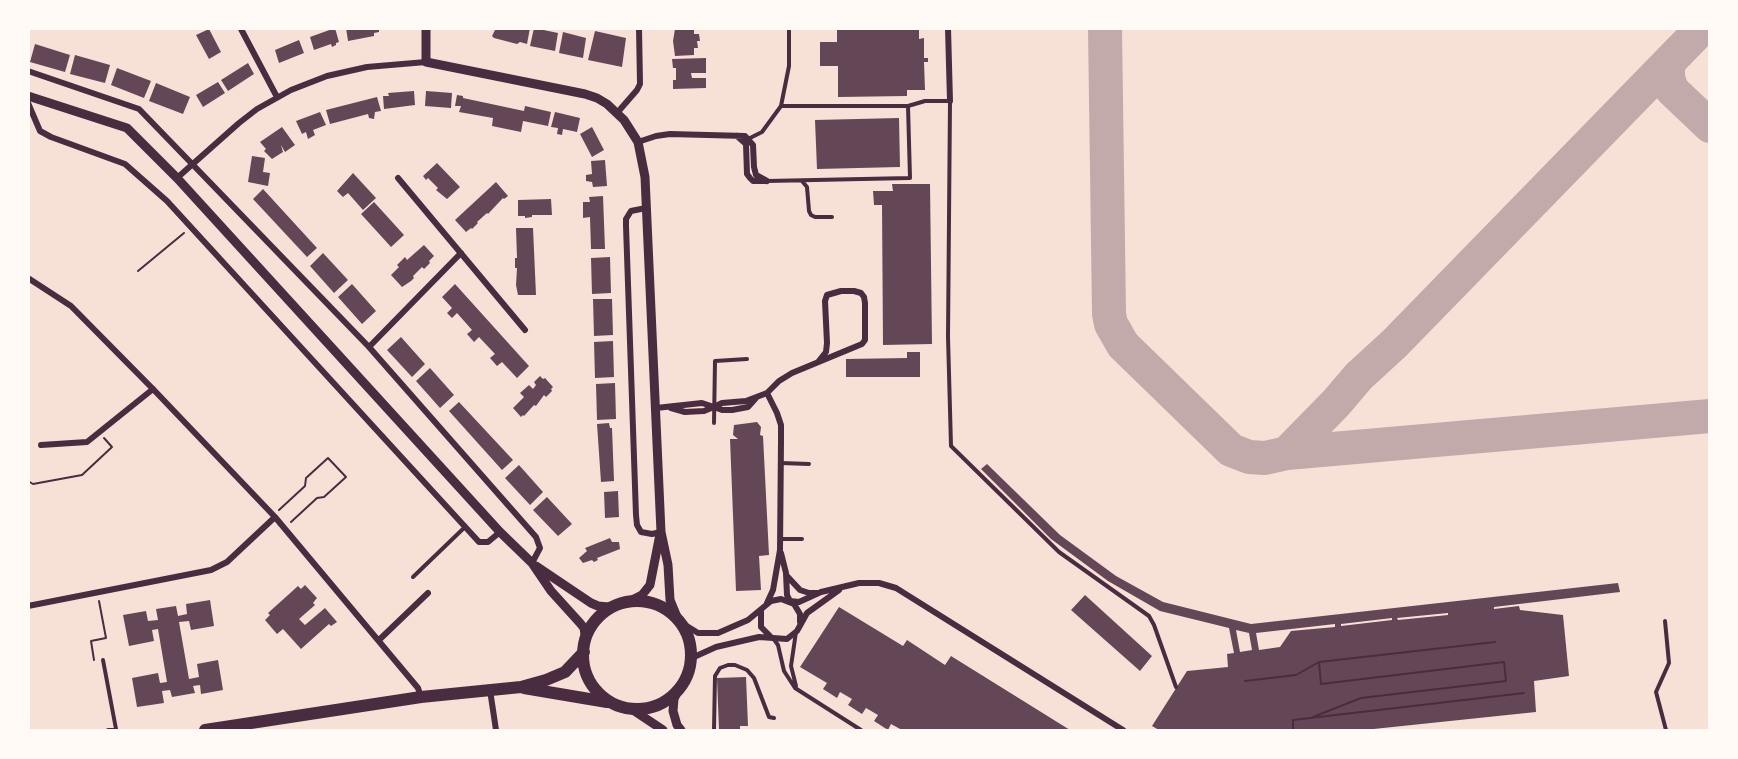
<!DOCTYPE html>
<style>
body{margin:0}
#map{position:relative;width:1738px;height:759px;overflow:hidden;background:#f7e1d7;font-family:"Public Sans",sans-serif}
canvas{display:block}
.frame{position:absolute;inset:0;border:30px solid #fffaf5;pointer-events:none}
</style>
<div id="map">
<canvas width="1738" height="759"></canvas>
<div class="frame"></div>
</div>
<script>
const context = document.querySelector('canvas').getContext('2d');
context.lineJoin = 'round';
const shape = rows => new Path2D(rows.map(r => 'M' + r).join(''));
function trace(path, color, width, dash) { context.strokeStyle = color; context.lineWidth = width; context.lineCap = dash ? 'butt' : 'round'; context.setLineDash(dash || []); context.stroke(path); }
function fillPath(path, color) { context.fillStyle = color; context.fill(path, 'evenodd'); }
const taxiway = shape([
 [1105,28,1109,314,1111,324,1123,345,1231,450,1249,457,1265,458,1287,453,1710,416],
 [1668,64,1668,78,1672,90,1710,126],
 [1287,453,1336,403,1359,376,1394,344,1702,28]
]);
const building = shape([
 [335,28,339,42,336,43,336,45,332,47,331,44,314,50,310,37],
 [346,28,379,28,379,32,374,33,374,36,348,41],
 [496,28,530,28,527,44,520,42,517,44,494,38,492,36],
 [534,28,558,33,555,51,530,46],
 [694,28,694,34,699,34,700,41,697,41,698,48,694,48,694,55,675,56,673,41,675,29],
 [837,28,919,28,919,39,924,38,924,58,928,58,928,62,924,62,925,90,907,90,907,96,838,97,838,66,820,66,820,42,837,42],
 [209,29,221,52,209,59,196,35],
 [595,31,626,38,622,67,588,60],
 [563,32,586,38,583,58,559,53],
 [299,40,304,53,279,63,275,50],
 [35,44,70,55,65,72,30,62],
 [75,55,110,65,105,83,70,74],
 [706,58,706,73,691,73,692,78,706,78,706,88,673,89,673,80,676,80,676,68,673,68,672,59],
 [248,63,254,74,228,91,221,80],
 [117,68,151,81,144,98,111,85],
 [218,82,225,93,203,107,196,95],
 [156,83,190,97,183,114,149,101],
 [414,91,415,105,384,109,383,96,389,96,388,93],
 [426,91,452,93,451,108,425,106],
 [457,95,463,96,463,98,524,111,525,106,551,112,548,126,523,121,521,132,492,126,493,118,459,112,461,106,455,106],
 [377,97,381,111,375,112,374,119,369,118,368,114,330,124,326,110],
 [320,112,326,125,313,130,315,135,308,139,306,132,302,134,296,121],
 [555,112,580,118,577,132,563,129,562,135,557,134,558,128,551,127],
 [899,118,900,167,817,169,815,120],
 [282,127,295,145,285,152,281,145,283,152,272,159,264,151,266,149,260,142],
 [592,127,604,150,592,157,580,134],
 [252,156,265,158,263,172,270,173,268,186,248,182],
 [605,160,607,186,593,187,592,182,586,181,586,175,592,174,591,161],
 [437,163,460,187,447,199,436,190,438,188,428,178,426,180,423,176],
 [353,173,376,198,363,210,348,193,343,197,337,191],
 [496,182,508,196,504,199,503,198,488,214,487,213,477,222,478,223,472,229,471,228,466,232,455,220],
 [892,184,930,184,932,344,883,345,882,205,874,205,873,191,893,191],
 [263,189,317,248,307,257,253,199],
 [603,196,605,249,591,249,590,217,583,218,583,202,590,202,589,197],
 [551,199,552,215,532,215,532,217,525,218,525,216,518,216,518,200],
 [374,202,404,235,391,247,361,214],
 [516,228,533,228,536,295,518,295,516,285,517,268,515,268,515,258,517,258],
 [424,245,434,256,429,261,430,263,424,269,422,267,413,276,414,278,411,281,402,287,391,275,399,267,397,265,405,257,407,260],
 [323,253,348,280,334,293,310,266],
 [610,257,611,293,592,294,591,258],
 [352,284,376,311,362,324,338,297],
 [455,284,529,366,517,378,502,362,497,366,490,358,495,354,479,337,474,342,467,334,472,330,457,313,452,318,447,313,452,308,442,297],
 [593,299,612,299,613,335,594,336],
 [401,337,425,364,412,377,387,350],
 [613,341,614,377,595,378,594,342],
 [907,352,920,352,920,377,846,377,846,359,907,358],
 [430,368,454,395,440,408,416,381],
 [540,376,543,379,545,378,553,387,551,389,552,391,546,397,544,395,536,406,534,405,524,416,523,415,521,417,513,408,524,397,520,393,529,385,533,389,536,385,534,382],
 [615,383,616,419,597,420,596,384],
 [459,402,513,460,502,470,449,411],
 [757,422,761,427,760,435,763,436,769,555,759,556,761,590,736,591,730,439,738,439,733,435,734,425],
 [609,423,610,428,612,428,614,481,601,482,597,424],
 [987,464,1060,535,1116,576,1163,602,1251,624,1618,583,1620,592,1494,607,1494,609,1519,606,1520,610,1563,615,1569,676,1534,681,1536,712,1364,730,1159,730,1152,726,1187,671,1228,667,1227,654,1234,653,1229,628,1160,611,1108,581,1051,539,981,469],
 [1448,613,1448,615,1398,620,1397,618],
 [1392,618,1392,620,1341,626,1341,624],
 [1335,624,1335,627,1291,631,1280,647,1259,650,1256,633],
 [1236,630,1249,633,1252,650,1240,652],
 [519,465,543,492,530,505,505,478],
 [618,491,619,517,605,518,604,492],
 [547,497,572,524,558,536,533,510],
 [610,538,612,542,619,542,620,549,597,558,598,560,594,562,592,560,583,563,579,558,587,551,585,548],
 [305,585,317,598,313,603,315,605,299,619,305,625,325,608,337,622,331,626,329,624,301,649,283,629,277,634,265,620,270,615,268,613,298,586,301,589],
 [1085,595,1152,656,1140,671,1071,610],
 [210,600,214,626,191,630,189,621,179,622,189,679,199,677,197,664,218,660,223,690,201,694,200,685,193,686,195,693,172,697,170,690,162,691,164,703,137,707,132,678,158,673,160,683,167,682,158,629,152,630,154,641,129,646,123,615,146,611,148,621,158,620,156,609,176,606,178,616,187,614,186,604],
 [839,607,903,646,907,640,945,665,951,656,1070,730,902,730,891,724,888,730,874,721,878,715,866,708,862,714,848,705,852,699,840,692,837,698,823,689,827,683,800,667],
 [746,677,748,726,740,726,740,730,719,730,717,678]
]);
const path = shape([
 [138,271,184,233],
 [28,481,33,484,82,475,112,447,104,438],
 [279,510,305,486,306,478,328,458,346,477,324,497,317,498,291,522],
 [94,660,91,641,106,638,99,601],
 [1245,681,1296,675,1319,662,1495,642],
 [1313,717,1361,698,1506,681,1504,662,1321,684,1319,662],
 [1293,730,1293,720,1524,693]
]);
const service = shape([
 [781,106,908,106,925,101,950,101,948,337,951,446,1059,552,1149,616,1154,625,1176,687],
 [746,140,762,132,781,106,789,66,789,28],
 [767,181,910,178,908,106],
 [802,181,807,187,809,211,811,215,815,217,832,217],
 [714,423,715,361,747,359],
 [781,463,809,464],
 [780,539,802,539],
 [413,577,465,527],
 [1665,621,1669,663,1656,692,1666,730],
 [773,638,778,645,784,671,795,688,861,730],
 [103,660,116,729],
 [796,686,791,666,796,632],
 [108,730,116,730],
 [714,730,715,676,720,668,728,665,735,665,747,670,754,678,769,717,774,718]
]);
const minor = shape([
 [948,28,950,101],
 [241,29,277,97],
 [28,71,139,109,369,347,536,537,540,548,532,563],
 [28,103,40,131,51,137,125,164,167,201,479,542,488,542,500,532],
 [617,113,637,90,640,84,639,28],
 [737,136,746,144,747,174,750,178,753,181,766,181],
 [638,142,656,136,670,134,745,136,753,145,754,167,756,175,767,181],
 [177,178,239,123,257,109,291,90,327,76,367,67,426,62],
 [398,178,525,330],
 [646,208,631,211,626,219,626,226,636,515,637,525,641,532,652,534,661,532],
 [28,278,71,306,153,389,275,517,418,688,421,697],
 [369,347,461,253],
 [656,408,702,403,714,407,722,403,746,401,767,393,779,381,792,373,862,344,865,340,865,303,864,297,861,293,854,291,841,291,827,295,825,301,827,343,826,352,818,362],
 [671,408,685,412,704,411,714,407,722,410,732,410,748,407,756,398],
 [41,445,87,442,153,389],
 [781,553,786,573,787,595,790,601],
 [787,576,800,590,809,593,818,593],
 [790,601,799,602,821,592,859,583,879,583,896,588,1123,730],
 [767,603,773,590,780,550,781,441,781,425,777,413,767,393],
 [28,606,211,570,227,562,275,517],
 [761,611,761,627,770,636],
 [682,623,698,633,718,633,748,620,771,601,781,599,794,604,800,614,800,622],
 [379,640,428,593],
 [689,666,694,657,716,647,759,637,787,639,797,631,807,613,839,590],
 [490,690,496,730]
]);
const tertiary = shape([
 [426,28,426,62,585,94,597,98,607,104,624,120,638,142,645,177,661,532,668,565,670,600,677,617],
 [28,96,127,128,177,178,500,532,532,563,551,591,580,623,584,628,586,640],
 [536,566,591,603,598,606,609,607],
 [630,601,642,595,650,585,660,534],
 [679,688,674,699,673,711,677,725,681,730],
 [633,710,663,730]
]);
const primary = shape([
 '583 655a54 54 0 1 1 108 0a54 54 0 1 1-108 0Z',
 [524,688,607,702],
 [205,730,421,697,521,687,546,680,565,672,584,652]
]);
trace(taxiway, '#c3aaaa', 34);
fillPath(building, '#644757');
trace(path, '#4a2c40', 2);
trace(service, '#4a2c40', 4);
trace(minor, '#4a2c40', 6);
trace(tertiary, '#4a2c40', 9);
trace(primary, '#4a2c40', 12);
</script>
